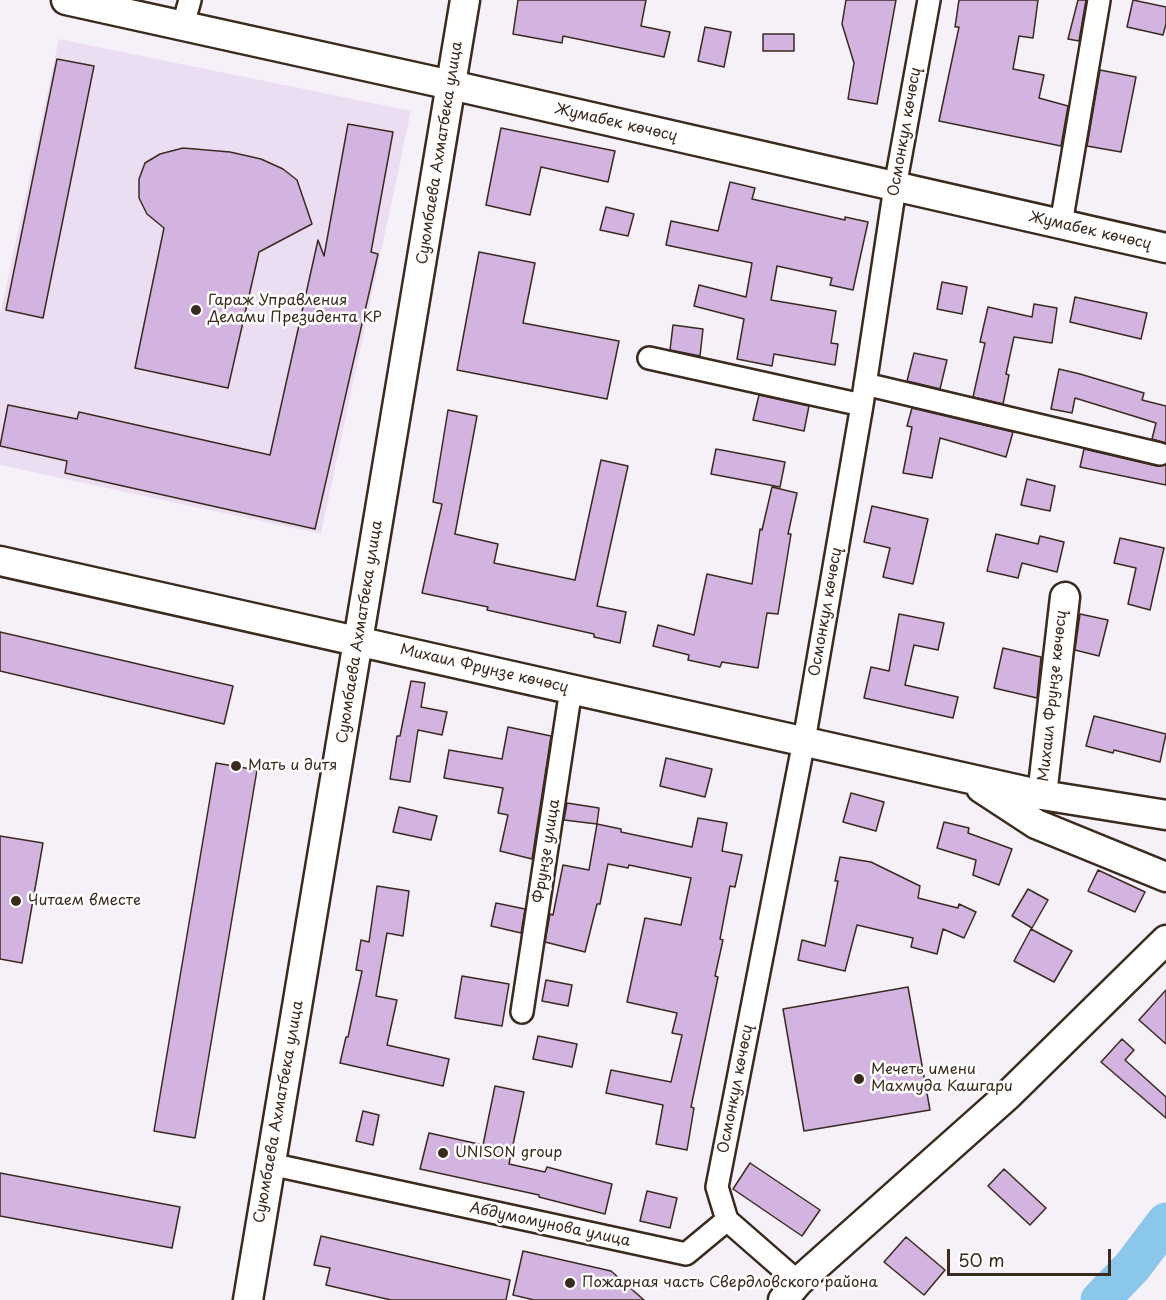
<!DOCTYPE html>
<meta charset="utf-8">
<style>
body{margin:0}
#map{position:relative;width:1166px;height:1300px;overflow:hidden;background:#f6f0f9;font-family:"Playpen Sans",sans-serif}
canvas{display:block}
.scale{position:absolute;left:947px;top:1249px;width:164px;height:27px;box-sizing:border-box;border:3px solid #3b2a1e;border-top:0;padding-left:8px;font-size:18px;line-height:21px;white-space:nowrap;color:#3b2a1e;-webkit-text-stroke:4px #fff;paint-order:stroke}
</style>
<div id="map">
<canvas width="1166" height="1300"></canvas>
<div class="scale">50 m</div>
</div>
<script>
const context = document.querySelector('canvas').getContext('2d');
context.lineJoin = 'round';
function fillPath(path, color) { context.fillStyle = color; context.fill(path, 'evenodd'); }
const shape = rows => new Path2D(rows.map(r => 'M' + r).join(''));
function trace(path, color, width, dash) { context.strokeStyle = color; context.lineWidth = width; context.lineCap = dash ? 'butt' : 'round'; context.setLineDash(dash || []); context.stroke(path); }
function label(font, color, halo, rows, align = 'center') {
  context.font = font + ' "Playpen Sans",sans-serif'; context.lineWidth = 5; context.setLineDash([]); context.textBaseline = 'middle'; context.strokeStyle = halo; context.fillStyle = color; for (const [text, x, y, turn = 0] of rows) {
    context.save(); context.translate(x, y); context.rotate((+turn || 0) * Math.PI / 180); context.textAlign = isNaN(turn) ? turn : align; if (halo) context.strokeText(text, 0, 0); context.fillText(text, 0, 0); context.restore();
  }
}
const built = shape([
 [59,39,411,111,321,534,0,465,0,315]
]);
const river = shape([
 [1100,1300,1132,1267,1166,1222]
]);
const building = shape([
 [518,0,646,0,641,26,670,32,664,57,563,36,562,43,513,34,518,0],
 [846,0,896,0,877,104,848,99,854,63,842,24,846,0],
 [959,0,1038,0,1033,38,1019,36,1013,69,1044,75,1039,98,1068,106,1061,146,939,121,959,27,955,27,959,0],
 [1078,0,1086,0,1079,41,1068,39,1078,0],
 [1133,0,1166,7,1166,24,1163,35,1127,27,1133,0],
 [705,27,731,32,724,67,698,61,705,27],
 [763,34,794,34,794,51,763,51,763,34],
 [57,59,94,66,43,318,6,310,57,59],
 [1100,70,1136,77,1121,152,1087,146,1100,70],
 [348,124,393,132,371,252,378,254,315,529,65,473,67,461,0,446,8,405,77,419,79,412,270,455,318,240,324,256,348,124],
 [501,128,615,151,608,182,541,167,530,215,486,205,501,128],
 [183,148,230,152,261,159,283,169,297,180,312,224,259,252,228,388,135,368,164,228,147,214,139,198,139,179,145,163,160,154,183,148],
 [730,182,755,188,752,199,845,220,845,217,868,222,853,290,830,285,832,278,777,266,771,300,836,311,831,343,838,344,835,365,774,354,772,366,737,359,744,319,694,306,699,285,746,297,752,263,666,245,671,221,718,231,730,182],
 [606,207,634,214,628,236,600,230,606,207],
 [479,252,535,263,523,323,619,341,607,399,457,370,479,252],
 [942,282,967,287,962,314,937,309,942,282],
 [1075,297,1147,313,1141,339,1070,322,1075,297],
 [1034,304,1057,308,1052,343,1014,337,1006,374,1009,375,1003,404,973,397,985,343,980,342,988,307,1032,317,1034,304],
 [673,325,703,329,700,356,670,350,673,325],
 [914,353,947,360,940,389,907,381,914,353],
 [1059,369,1080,374,1144,393,1142,400,1166,406,1166,443,1152,439,1156,423,1075,398,1072,413,1051,409,1059,369],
 [759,395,809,406,804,431,753,420,759,395],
 [912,408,1013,432,1006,457,940,438,932,478,903,473,912,427,907,426,912,408],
 [448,410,477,416,455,534,498,544,494,563,575,580,601,460,628,466,597,606,626,612,620,643,594,637,594,634,487,610,488,607,422,593,442,504,433,502,448,410],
 [716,449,785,462,780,487,711,474,716,449],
 [1084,449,1157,466,1166,465,1166,485,1080,467,1084,449],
 [1027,479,1055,486,1050,511,1021,505,1027,479],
 [772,487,797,493,788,534,791,534,778,614,767,613,758,668,722,662,720,667,688,660,689,655,653,646,658,625,694,635,707,574,752,584,760,529,762,530,772,487],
 [872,506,928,519,913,584,883,577,890,548,864,542,872,506],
 [996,534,1038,544,1040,536,1064,542,1057,572,1022,563,1018,578,987,571,996,534],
 [1120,538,1164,548,1150,610,1128,604,1136,568,1114,563,1120,538],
 [899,614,944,623,938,650,914,645,905,685,958,697,953,718,864,698,871,667,889,671,899,614],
 [1080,614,1108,620,1099,656,1075,650,1080,614],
 [0,632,233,686,224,724,0,671,0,632],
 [1003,648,1041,657,1037,698,994,688,1003,648],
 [411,681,425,683,421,707,447,712,442,735,418,730,410,782,390,779,397,736,400,736,411,681],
 [1094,716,1166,734,1160,762,1114,750,1113,753,1086,746,1094,716],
 [508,727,551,736,532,859,500,851,508,815,498,813,503,788,444,778,449,750,502,759,508,727],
 [666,758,712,769,705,797,660,786,666,758],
 [216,763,257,770,195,1138,154,1131,216,763],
 [851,793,884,802,876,831,843,822,851,793],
 [567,803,599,808,597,824,564,820,567,803],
 [399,807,437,816,431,840,393,832,399,807],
 [698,818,727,823,722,851,742,855,735,887,730,886,720,939,723,940,715,976,718,977,691,1107,694,1108,687,1150,656,1144,663,1105,606,1093,611,1070,671,1082,682,1035,672,1033,677,1013,627,1002,645,918,681,925,691,878,629,865,628,868,608,864,600,904,597,904,585,952,545,942,550,914,553,915,563,865,589,870,597,824,621,829,621,832,692,847,698,818],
 [944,822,969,828,968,833,1012,849,999,885,973,875,976,860,937,848,944,822],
 [0,836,43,843,22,963,0,959,0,836],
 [840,857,871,862,920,886,918,898,958,908,959,904,976,912,964,938,943,929,937,954,911,947,913,938,857,925,845,971,798,960,802,940,825,946,838,881,835,881,840,857],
 [1098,870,1145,892,1135,912,1088,891,1098,870],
 [377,886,409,891,403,936,387,933,376,996,397,1000,387,1045,449,1059,443,1086,340,1063,346,1037,348,1037,362,971,356,970,361,940,369,942,377,886],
 [1028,889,1048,900,1032,928,1012,916,1028,889],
 [496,903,525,909,521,933,491,926,496,903],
 [1031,929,1072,951,1054,982,1014,961,1031,929],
 [462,976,509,984,502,1026,455,1018,462,976],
 [546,980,572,985,568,1006,542,1001,546,980],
 [908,987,930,1110,804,1131,783,1009,908,987],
 [1166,990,1166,1044,1139,1020,1166,990],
 [538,1036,577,1044,572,1067,533,1059,538,1036],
 [1122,1039,1134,1050,1125,1060,1166,1097,1166,1118,1101,1062,1122,1039],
 [495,1086,524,1092,509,1164,545,1172,547,1167,612,1184,605,1214,539,1197,539,1195,420,1169,429,1133,483,1145,495,1086],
 [363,1111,379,1115,373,1145,356,1141,363,1111],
 [750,1163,820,1210,802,1236,733,1189,750,1163],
 [1004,1169,1046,1208,1030,1225,988,1186,1004,1169],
 [0,1173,180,1207,172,1248,0,1216,0,1173],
 [647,1191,677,1198,670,1228,640,1221,647,1191],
 [321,1236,510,1280,506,1300,391,1300,326,1285,330,1268,314,1265,321,1236],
 [906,1237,945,1270,924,1295,884,1262,906,1237],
 [523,1251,611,1271,644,1300,534,1300,513,1295,523,1251]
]);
const street = shape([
 [183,25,190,0],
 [1061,224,1099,0],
 [649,358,862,405],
 [865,384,1160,454],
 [522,1012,571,689],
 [270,1164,686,1254,727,1220,798,1282],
 [727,1220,717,1187,804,741,862,405,895,187,929,0]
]);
const secondary = shape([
 [66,0,451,85,1166,248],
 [0,561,1042,795,1065,597],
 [981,788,1036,824,1166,877],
 [1042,795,1166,815],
 [248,1300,465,0],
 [783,1300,798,1282,1007,1096,1166,940]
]);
const markers = [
 [196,310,6,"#3b2a1e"],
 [236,766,6,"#3b2a1e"],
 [16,901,6,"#3b2a1e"],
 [859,1079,6,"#3b2a1e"],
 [443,1153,6,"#3b2a1e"],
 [570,1283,6,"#3b2a1e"]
];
const streetNames = [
 ["Жумабек көчөсү",616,123,13],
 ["Осмонкул көчөсү",905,132,-80],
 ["Суюмбаева Ахматбека улица",440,153,-81],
 ["Жумабек көчөсү",1090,231,13],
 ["Осмонкул көчөсү",826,612,-80],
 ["Суюмбаева Ахматбека улица",360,632,-81],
 ["Михаил Фрунзе көчөсү",484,669,13],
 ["Михаил Фрунзе көчөсү",1053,696,-84],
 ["Фрунзе улица",547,851,-81],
 ["Осмонкул көчөсү",736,1089,-79],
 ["Суюмбаева Ахматбека улица",279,1112,-80],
 ["Абдумомунова улица",550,1225,12]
];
const poiNames = [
 ["Гараж Управления",208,301],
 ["Делами Президента КР",208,318],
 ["Мать и дитя",248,766],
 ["Читаем вместе",28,901],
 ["Мечеть имени",871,1070],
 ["Махмуда Кашгари",871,1087],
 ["UNISON group",455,1153],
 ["Пожарная часть Свердловского района",582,1283]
];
fillPath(built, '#ecdef2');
trace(river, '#8bc6eb', 39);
fillPath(building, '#d3b4e1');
trace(building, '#3b2a1e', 1.5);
trace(street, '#3b2a1e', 26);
trace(secondary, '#3b2a1e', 33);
trace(street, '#fff', 21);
trace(secondary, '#fff', 28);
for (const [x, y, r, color] of markers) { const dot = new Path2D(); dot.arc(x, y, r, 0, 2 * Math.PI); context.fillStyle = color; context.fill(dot); trace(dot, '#fff', 2); }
label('15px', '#3b2a1e', '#fff', streetNames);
label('15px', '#3b2a1e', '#fff', poiNames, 'left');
</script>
